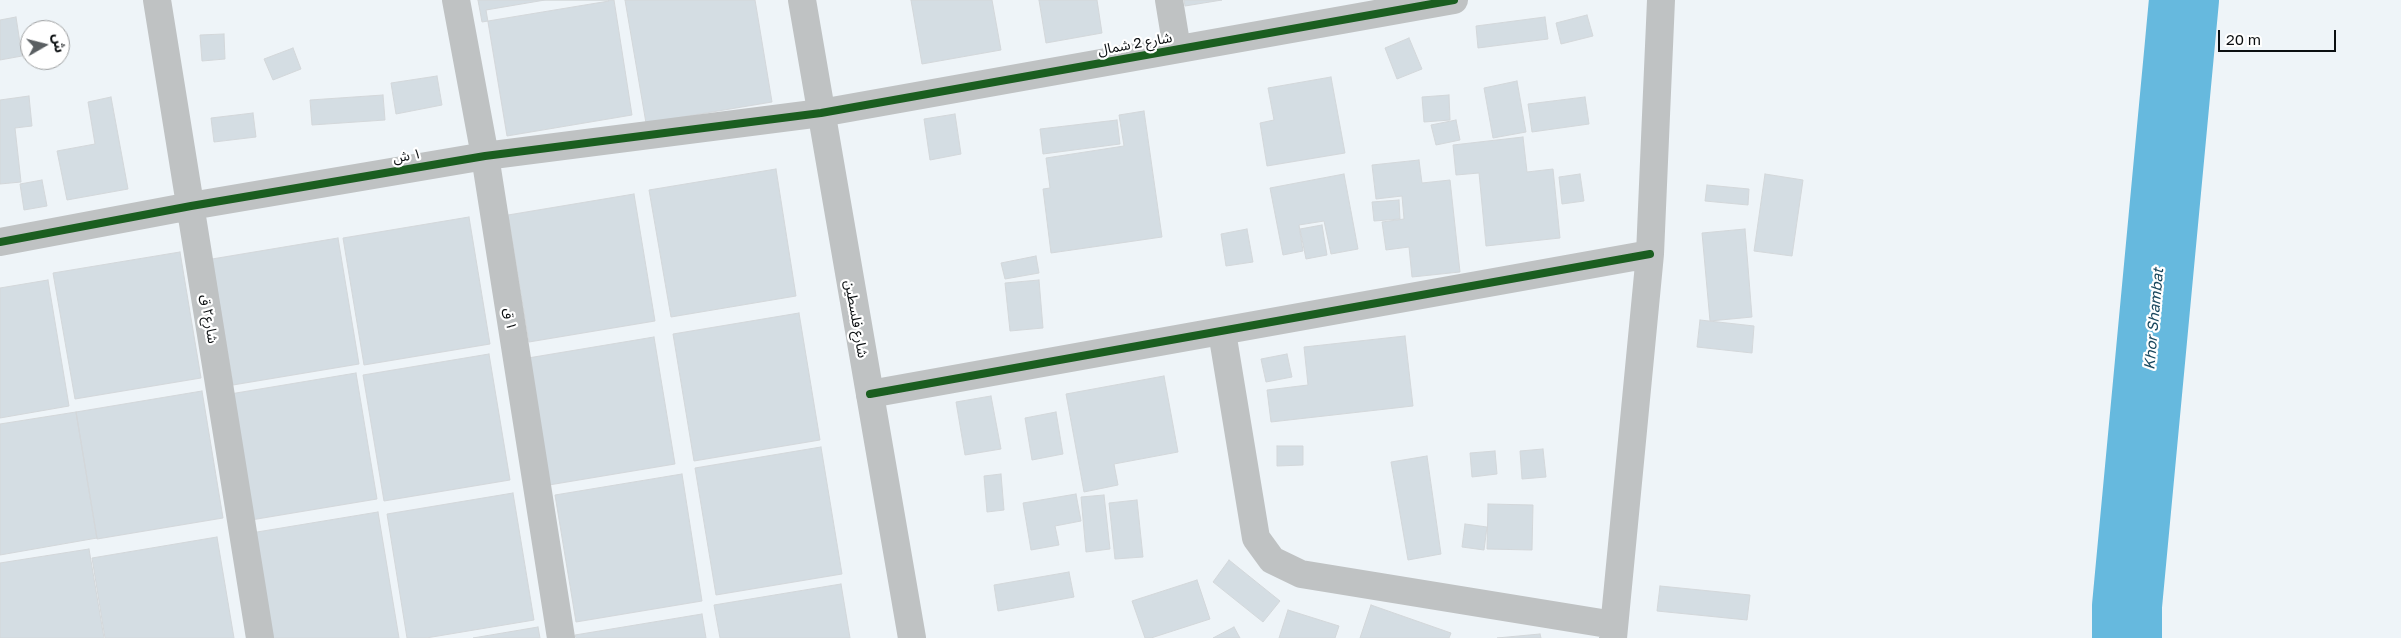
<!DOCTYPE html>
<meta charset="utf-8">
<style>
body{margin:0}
#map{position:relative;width:2401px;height:638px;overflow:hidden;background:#eef4f8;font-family:"Golos Text","Noto Sans Arabic",sans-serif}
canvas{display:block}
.north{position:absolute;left:20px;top:20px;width:50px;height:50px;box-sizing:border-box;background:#fff;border:1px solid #9d9fa0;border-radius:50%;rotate:82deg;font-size:14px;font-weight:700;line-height:20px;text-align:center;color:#0b0f11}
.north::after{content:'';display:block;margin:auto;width:18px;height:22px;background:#5a5f62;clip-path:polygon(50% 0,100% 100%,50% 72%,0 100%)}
.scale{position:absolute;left:2218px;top:30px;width:118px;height:22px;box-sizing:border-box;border:2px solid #0b0f11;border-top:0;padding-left:6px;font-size:15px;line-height:18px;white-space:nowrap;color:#0b0f11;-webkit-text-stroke:4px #fff;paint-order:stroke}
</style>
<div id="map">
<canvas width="2401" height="638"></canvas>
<div class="north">ش</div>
<div class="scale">20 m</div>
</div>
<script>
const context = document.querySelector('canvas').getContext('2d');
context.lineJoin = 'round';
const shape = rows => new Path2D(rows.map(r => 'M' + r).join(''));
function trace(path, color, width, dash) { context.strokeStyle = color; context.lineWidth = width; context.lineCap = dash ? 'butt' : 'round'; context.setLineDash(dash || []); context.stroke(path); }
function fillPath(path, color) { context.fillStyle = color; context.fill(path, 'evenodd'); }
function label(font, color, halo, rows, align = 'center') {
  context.font = font + ' "Golos Text","Noto Sans Arabic",sans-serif'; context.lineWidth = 4.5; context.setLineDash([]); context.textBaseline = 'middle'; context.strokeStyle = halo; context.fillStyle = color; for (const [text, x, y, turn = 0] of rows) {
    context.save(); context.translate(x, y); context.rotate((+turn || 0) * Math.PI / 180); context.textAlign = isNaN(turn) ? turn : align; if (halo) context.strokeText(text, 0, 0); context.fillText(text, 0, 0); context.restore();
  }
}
const river = shape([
 [2127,638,2127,606,2184,0]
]);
const building = shape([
 [478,0,608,0,609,1,482,22,478,0],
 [545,0,614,0,632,115,507,136,486,10,545,0],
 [625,0,755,0,772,102,646,123,625,0],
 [911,0,992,0,1001,50,922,64,911,0],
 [1039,0,1097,0,1102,33,1046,43,1039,0],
 [1184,0,1222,0,1185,6,1184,0],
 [1587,15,1593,36,1561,44,1556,23,1587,15],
 [16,17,22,56,0,60,0,20,16,17],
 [1545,17,1548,39,1478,48,1476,26,1545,17],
 [224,34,225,59,202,61,200,35,224,34],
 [1409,38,1422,69,1397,79,1385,48,1409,38],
 [293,48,301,69,273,80,264,59,293,48],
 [437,76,442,105,396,114,391,83,437,76],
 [1331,77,1345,153,1267,166,1260,123,1274,120,1268,88,1331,77],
 [1517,81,1526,132,1493,138,1484,88,1517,81],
 [383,95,385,120,312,125,310,100,383,95],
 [1449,95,1450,120,1424,122,1422,97,1449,95],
 [29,96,32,126,15,128,21,182,0,184,0,100,29,96],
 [111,97,128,189,67,200,57,151,95,144,88,102,111,97],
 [1585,97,1589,124,1532,132,1528,104,1585,97],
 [1144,111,1162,237,1051,253,1043,189,1050,188,1046,158,1124,146,1119,115,1144,111],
 [253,113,256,137,214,142,211,118,253,113],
 [955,114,961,154,930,160,924,119,955,114],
 [1117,120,1120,144,1043,154,1040,129,1117,120],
 [1456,120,1460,140,1436,145,1431,125,1456,120],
 [1523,137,1527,172,1553,169,1560,238,1486,246,1479,173,1456,175,1453,145,1523,137],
 [1419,160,1422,183,1450,180,1460,272,1412,277,1409,247,1386,250,1382,222,1404,219,1402,196,1376,199,1372,165,1419,160],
 [776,169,796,296,671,317,649,190,776,169],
 [1344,174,1358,249,1331,254,1324,221,1299,225,1303,251,1283,255,1270,188,1344,174],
 [1580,174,1584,201,1562,204,1559,177,1580,174],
 [1765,174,1803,180,1792,256,1754,251,1765,174],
 [42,180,47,206,24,210,20,184,42,180],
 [1707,185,1749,189,1748,205,1705,201,1707,185],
 [634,194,655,321,529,342,508,215,634,194],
 [1399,200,1400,219,1374,221,1372,202,1399,200],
 [469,217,490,344,364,365,343,238,469,217],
 [1322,225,1327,255,1306,259,1300,229,1322,225],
 [1247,229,1253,262,1226,266,1221,234,1247,229],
 [1745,229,1752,317,1710,321,1702,233,1745,229],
 [338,238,359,364,233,385,212,259,338,238],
 [180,252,201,378,75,399,53,273,180,252],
 [1036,256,1039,273,1005,279,1001,263,1036,256],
 [48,280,69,406,0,418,0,288,48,280],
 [1039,280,1043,328,1010,331,1005,283,1039,280],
 [799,313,820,440,694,461,673,334,799,313],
 [1700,320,1754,326,1752,353,1697,347,1700,320],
 [1405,336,1413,406,1271,422,1267,390,1308,385,1304,347,1405,336],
 [654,337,675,464,549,485,528,358,654,337],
 [489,354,510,480,384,501,363,375,489,354],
 [1287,354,1292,377,1266,382,1261,359,1287,354],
 [356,373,377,499,251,520,230,394,356,373],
 [1164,376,1178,452,1114,464,1118,485,1084,492,1066,394,1164,376],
 [202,391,223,518,97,539,76,412,202,391],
 [991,396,1001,449,965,455,956,402,991,396],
 [76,412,97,538,0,555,0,424,76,412],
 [1056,412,1063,454,1032,460,1025,418,1056,412],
 [1277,446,1303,446,1303,465,1277,466,1277,446],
 [821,447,842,574,716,595,695,468,821,447],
 [1543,449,1546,477,1522,479,1520,451,1543,449],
 [1495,451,1497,474,1472,477,1470,453,1495,451],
 [1427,456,1441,554,1408,560,1391,462,1427,456],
 [682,474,702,601,576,622,555,495,682,474],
 [1001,474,1004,510,987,512,984,476,1001,474],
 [513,493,534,620,426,638,407,638,387,514,513,493],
 [1076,494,1081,521,1055,526,1059,545,1031,550,1023,503,1076,494],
 [1104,495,1110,549,1086,552,1081,497,1104,495],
 [1137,500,1143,557,1115,559,1109,503,1137,500],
 [1488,504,1533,505,1532,550,1487,549,1488,504],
 [378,512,399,638,269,638,251,533,378,512],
 [1465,524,1487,527,1484,550,1462,547,1465,524],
 [217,537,234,638,105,638,92,558,217,537],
 [89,549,104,638,0,638,0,563,89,549],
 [1229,560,1280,601,1263,622,1213,582,1229,560],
 [1069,572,1074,597,998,611,994,585,1069,572],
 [1197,580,1210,619,1151,638,1145,638,1132,601,1197,580],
 [841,584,850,638,720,638,714,605,841,584],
 [1660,586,1750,595,1747,620,1657,611,1660,586],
 [1371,605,1451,633,1449,638,1360,638,1371,605],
 [1288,610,1339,626,1335,638,1279,638,1288,610],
 [702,614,706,638,576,638,575,635,702,614],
 [538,627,540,638,473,638,538,627],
 [1234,627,1240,638,1213,638,1234,627],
 [1540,634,1541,638,1497,638,1540,634]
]);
const minor = shape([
 [157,0,260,638],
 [456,0,485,156,561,638],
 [1169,0,1177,49],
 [0,242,191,206,485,156,821,113,1454,0],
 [1222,332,1256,538,1272,560,1301,574,1614,625],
 [870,394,1650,254],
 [1613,638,1650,254,1661,0]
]);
const tertiary = shape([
 [802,0,912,638]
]);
const cycleway = shape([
 [0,242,191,206,485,156,821,113,1454,0],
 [870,394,1650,254]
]);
const streetNames = [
 ["شارع 2 شمال",1135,44,-10],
 ["١ ش",407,156,-10],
 ["شارع٢ ق",209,319,81],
 ["١ ق",510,319,81],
 ["شارع فلسطين",856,319,80]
];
const waterNames = [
 ["Khor Shambat",2154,319,-85]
];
trace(river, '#66b9de', 70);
fillPath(building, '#d4dde3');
trace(building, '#d3d7da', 1);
trace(minor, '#bfc2c3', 28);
trace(tertiary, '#bfc2c3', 28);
trace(cycleway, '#1b5e20', 8);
label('14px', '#0b0f11', '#fff', streetNames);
label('italic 15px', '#1a485e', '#fff', waterNames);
</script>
